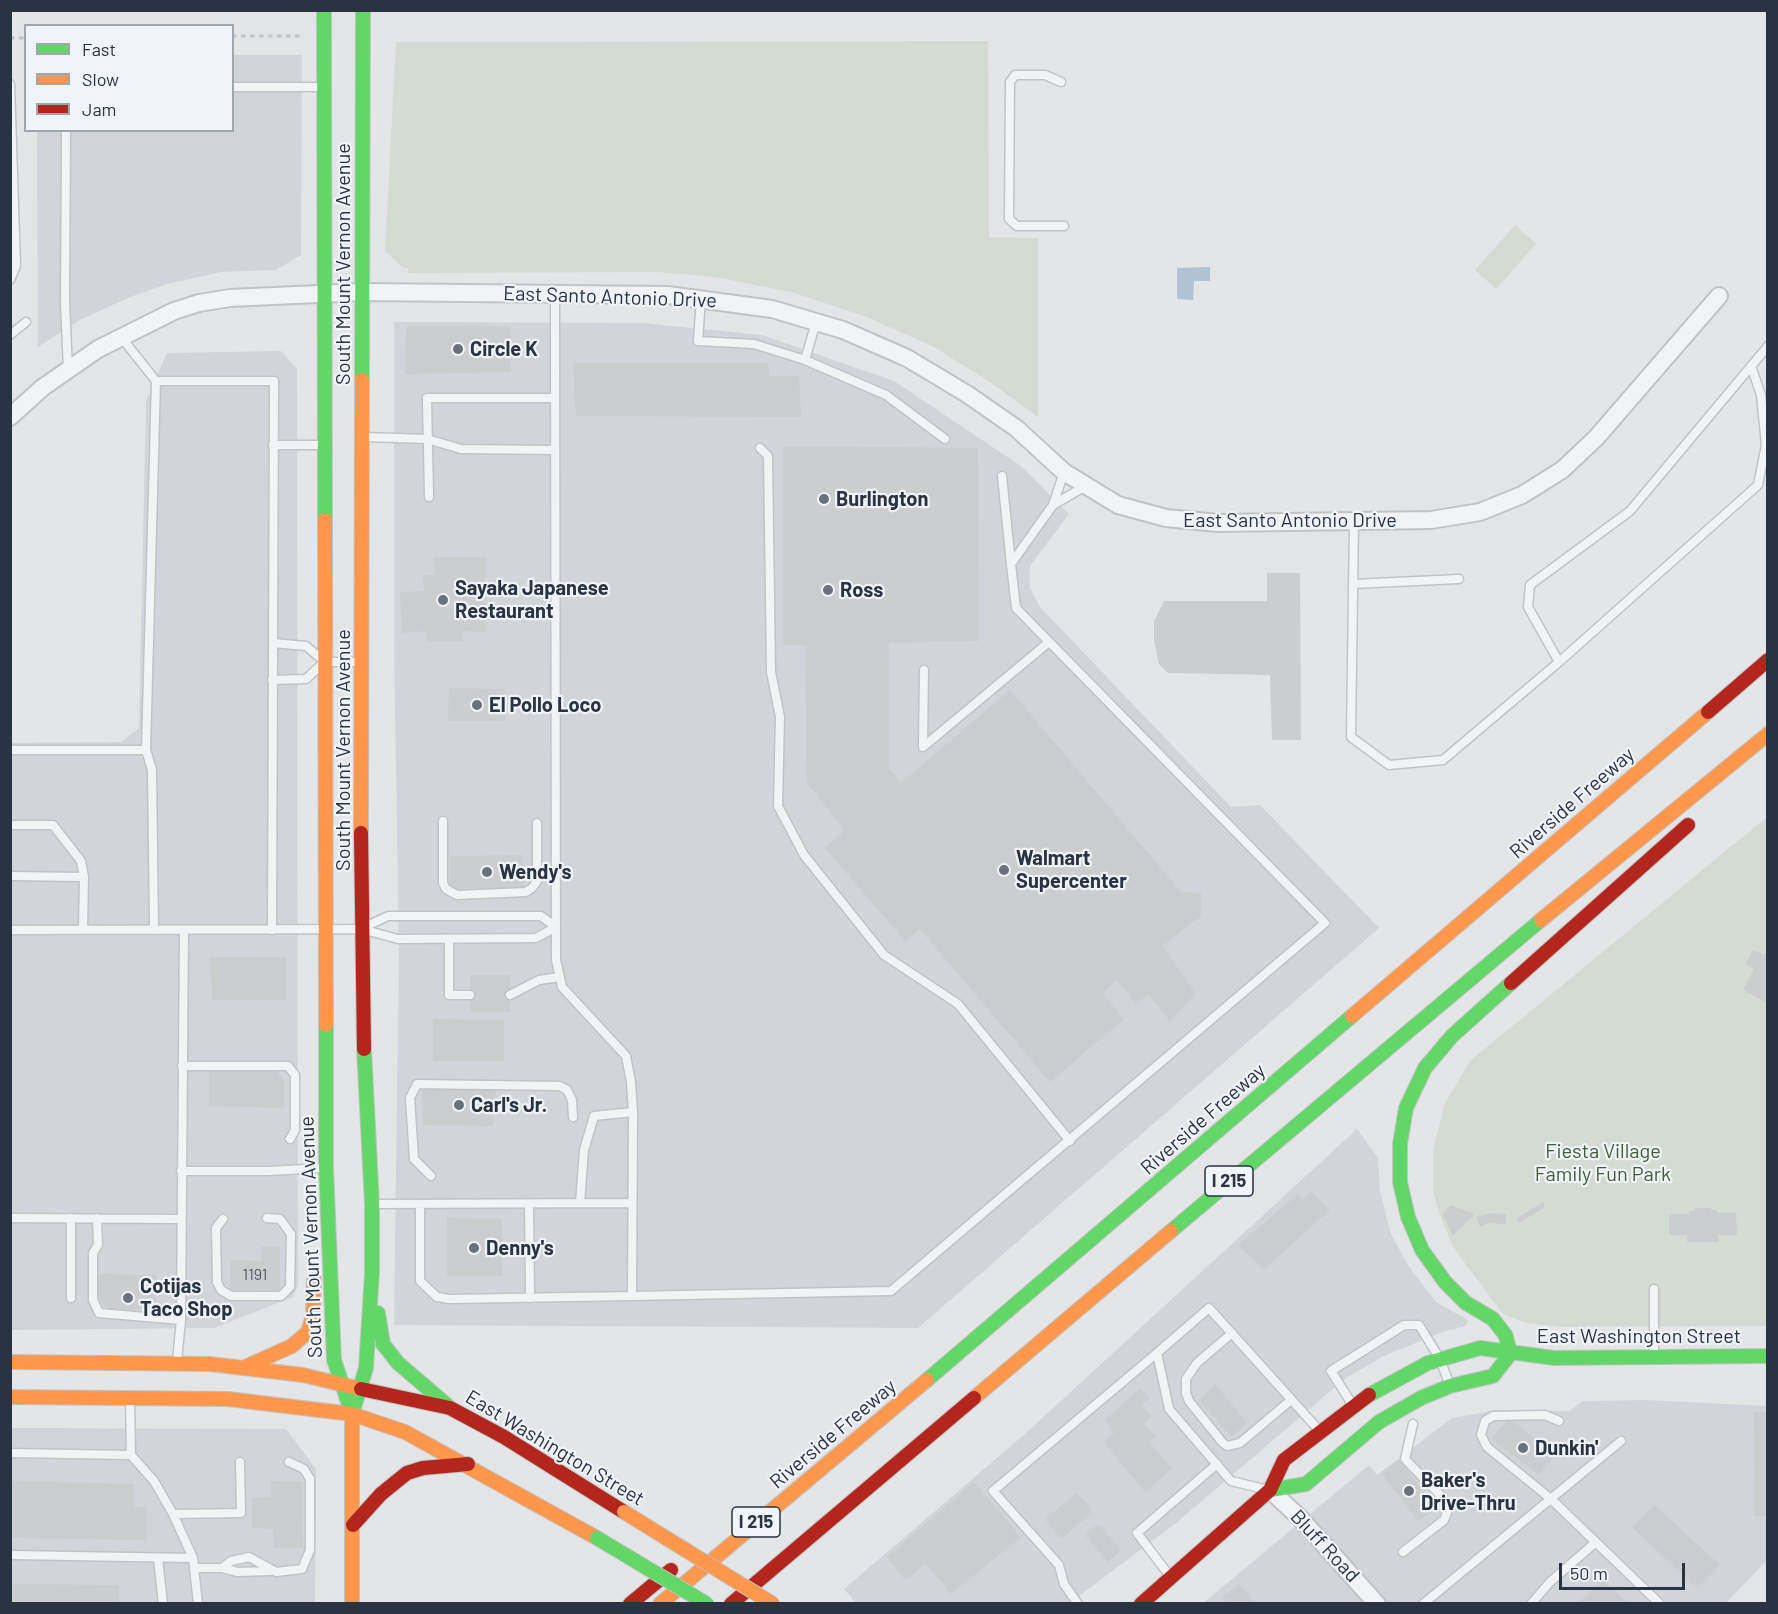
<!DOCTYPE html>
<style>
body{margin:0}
#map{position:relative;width:1778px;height:1614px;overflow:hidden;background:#e3e5e7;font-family:Barlow,sans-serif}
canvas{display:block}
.frame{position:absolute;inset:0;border:12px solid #293341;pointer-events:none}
.legend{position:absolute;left:24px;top:24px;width:210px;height:108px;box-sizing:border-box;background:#f0f3f7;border:2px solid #a0a6ae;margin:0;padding:8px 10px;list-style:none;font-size:18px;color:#293341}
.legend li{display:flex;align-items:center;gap:12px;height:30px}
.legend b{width:30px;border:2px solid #a0a6ae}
.scale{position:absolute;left:1559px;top:1563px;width:126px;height:27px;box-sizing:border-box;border:3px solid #293341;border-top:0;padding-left:8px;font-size:18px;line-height:21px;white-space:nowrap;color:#293341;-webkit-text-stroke:4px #f0f3f7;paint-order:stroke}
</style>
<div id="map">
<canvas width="1778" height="1614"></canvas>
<div class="frame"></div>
<ul class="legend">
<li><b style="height:8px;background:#63d668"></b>Fast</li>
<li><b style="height:8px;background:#ff974d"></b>Slow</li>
<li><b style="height:8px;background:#b3261e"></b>Jam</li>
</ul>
<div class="scale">50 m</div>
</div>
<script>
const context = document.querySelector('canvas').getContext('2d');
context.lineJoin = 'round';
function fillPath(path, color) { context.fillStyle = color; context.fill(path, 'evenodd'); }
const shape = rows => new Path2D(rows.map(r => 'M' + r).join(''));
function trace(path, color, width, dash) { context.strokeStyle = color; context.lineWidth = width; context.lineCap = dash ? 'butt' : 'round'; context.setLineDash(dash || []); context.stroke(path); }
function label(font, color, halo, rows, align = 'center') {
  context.font = font + ' Barlow,sans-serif'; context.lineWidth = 4.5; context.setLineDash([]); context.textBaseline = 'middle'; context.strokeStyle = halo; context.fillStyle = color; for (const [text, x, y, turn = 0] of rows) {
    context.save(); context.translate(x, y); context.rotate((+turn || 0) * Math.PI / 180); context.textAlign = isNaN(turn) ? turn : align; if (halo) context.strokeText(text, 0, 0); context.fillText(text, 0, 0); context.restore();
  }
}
const built = shape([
 [233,55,302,55,301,255,276,270,221,272,167,284,130,297,80,320,38,347,37,131,232,130],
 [394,322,642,323,762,335,894,381,1021,466,1069,514,1030,566,1030,588,1040,607,1231,807,1260,805,1379,928,918,1328,394,1325,399,948,394,646],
 [281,351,297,369,298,1285,293,1297,214,1328,11,1330,10,743,121,742,139,728,146,401,167,353],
 [1357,1129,1378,1158,1380,1191,1391,1234,1407,1264,1436,1302,1468,1320,1466,1326,1442,1332,1384,1356,1346,1378,1176,1523,1070,1603,856,1603,844,1589,1026,1433],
 [1646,1400,1767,1406,1767,1560,1726,1603,1202,1604,1369,1465,1377,1475,1452,1418,1497,1410,1569,1411,1583,1401],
 [11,1428,286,1429,316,1469,315,1603,11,1604]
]);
const green = shape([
 [988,41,989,237,1038,238,1038,417,990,382,934,347,867,317,791,292,716,277,657,272,408,273,408,268,403,268,385,251,396,42],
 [1515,225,1536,244,1496,289,1475,270],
 [1767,817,1767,1326,1561,1327,1527,1323,1503,1314,1453,1247,1439,1212,1433,1191,1433,1150,1445,1103,1470,1061]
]);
const water = shape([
 [1210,267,1210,281,1194,281,1193,300,1177,299,1177,268]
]);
const building = shape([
 [406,326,510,326,511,372,405,374],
 [573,363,768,363,769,376,799,376,801,417,576,416],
 [783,446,978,448,979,641,889,643,889,768,901,783,1010,690,1181,892,1201,893,1201,916,1162,946,1196,993,1170,1021,1148,994,1136,1004,1116,979,1103,994,1124,1019,1050,1082,920,929,905,941,825,848,845,831,807,783,805,645,783,645],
 [435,557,485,557,485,632,462,631,463,642,427,642,426,631,402,633,400,592,424,591,423,575,435,575],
 [1267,573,1300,573,1301,740,1272,740,1270,675,1168,673,1159,664,1154,640,1154,621,1164,601,1267,601],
 [449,688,505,689,505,721,448,721],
 [523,855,524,888,450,889,450,856],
 [1768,949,1768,1003,1743,990,1754,969,1746,964,1753,950,1764,955],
 [211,957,286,957,286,1000,212,1000],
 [470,975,510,975,510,1012,470,1012],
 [433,1019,504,1020,504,1061,433,1061],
 [209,1067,272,1067,284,1080,284,1108,209,1106],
 [422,1085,496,1086,493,1126,423,1125],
 [1311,1191,1330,1210,1264,1269,1238,1245,1297,1195,1303,1200],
 [1543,1202,1545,1207,1519,1223,1517,1218],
 [1450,1205,1475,1214,1453,1236,1443,1214],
 [1695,1208,1711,1208,1711,1210,1717,1210,1717,1213,1736,1213,1737,1235,1718,1235,1718,1242,1687,1242,1687,1235,1669,1235,1669,1214,1689,1214,1689,1211,1695,1211],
 [1490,1213,1506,1214,1506,1224,1488,1223,1480,1227,1476,1217],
 [447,1218,502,1219,502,1276,447,1276],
 [261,1246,280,1246,280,1290,230,1289,230,1260,261,1261],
 [98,1274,156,1275,156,1310,110,1309,102,1305,97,1290],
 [1215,1384,1247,1423,1231,1437,1199,1400],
 [1140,1388,1150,1398,1141,1405,1152,1416,1144,1424,1156,1436,1149,1442,1172,1468,1145,1492,1104,1442,1114,1433,1105,1420],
 [1754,1412,1768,1412,1768,1516,1755,1516],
 [1510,1418,1554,1456,1539,1475,1491,1439],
 [1399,1460,1437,1507,1418,1521,1382,1474],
 [10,1481,133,1484,133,1507,147,1507,147,1540,10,1538],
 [271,1481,302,1482,303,1548,274,1548,273,1529,252,1528,252,1498,271,1497],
 [974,1482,1021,1537,951,1594,926,1563,905,1580,887,1557],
 [1077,1493,1093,1512,1061,1539,1045,1519],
 [1654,1505,1720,1565,1697,1588,1632,1527],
 [1098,1524,1121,1550,1108,1562,1085,1535],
 [1602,1580,1629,1604,1577,1604],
 [10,1584,119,1585,119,1604,10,1604],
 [1239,1584,1256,1604,1227,1604,1222,1598]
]);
const path = shape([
 [232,36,303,36],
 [10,38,26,38]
]);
const lane = shape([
 [1061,82,1045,75,1015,75,1010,82,1009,219,1017,226,1064,226],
 [10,84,16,266,10,280],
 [232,87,322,87],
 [66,130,65,303,68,369],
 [555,293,556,960,562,987,626,1056,631,1082,633,1112,632,1296,891,1291,1325,923,1016,608,1011,564,1053,505,1064,472],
 [701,298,698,341,754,344,805,360,816,322],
 [10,335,26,322],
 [121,337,156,381],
 [805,360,886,395,945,439],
 [365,437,427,439,461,449,555,450],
 [273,445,321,445],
 [760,448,768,456,771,672,780,717,778,806,804,855,884,955,958,1004,1070,1141],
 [1002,476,1011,564],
 [429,497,427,398,555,398],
 [1053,505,1084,487],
 [1354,521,1351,737,1389,765,1443,760,1559,662,1758,485,1766,445,1761,395,1751,366],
 [1353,584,1459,579],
 [273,643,306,646,325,662,357,662],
 [1559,662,1528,607,1530,585,1630,511,1768,346],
 [924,670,923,747,1049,642],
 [272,680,306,679,320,666],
 [10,750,146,750,156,381,274,381,272,930],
 [146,750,152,770,154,930],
 [443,821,443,883,446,889,457,895,526,892,532,888,537,881,537,823],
 [10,825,53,825,81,861,84,877,10,876],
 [365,927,388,916,541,916,556,927],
 [10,930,361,929,398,939,536,938,556,927],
 [83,930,84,877],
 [449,939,449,995,470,995],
 [510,995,539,980,560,977],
 [182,1066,288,1066,295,1075,295,1130,290,1139],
 [181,1171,269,1171,322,1168],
 [431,1176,414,1159,410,1098,417,1084,560,1086,567,1090,572,1100,573,1117],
 [580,1203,584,1150,594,1116,633,1112],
 [376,1204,632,1203],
 [420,1204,420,1281,437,1297,449,1299,632,1296],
 [529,1204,530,1298],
 [10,1218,181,1219],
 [71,1218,71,1298],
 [97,1218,98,1245,93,1253,93,1300,99,1313,181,1320],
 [223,1219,216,1228,217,1282,221,1290,231,1296,281,1296,290,1287,291,1234,280,1219,267,1218],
 [1654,1289,1654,1353],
 [1232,1333,1197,1363,1186,1379,1186,1393,1189,1401,1222,1442,1227,1446,1240,1443,1291,1400],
 [177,1361,181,1320,184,930],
 [130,1400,131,1455,154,1481,173,1514,241,1513,240,1462],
 [1352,1404,1331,1371,1404,1325,1419,1325,1440,1359,1449,1383],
 [1559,1421,1545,1415,1493,1416,1485,1421,1481,1435,1487,1447,1551,1499,1660,1604],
 [10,1453,131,1455],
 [1264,1489,1231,1481,1169,1409,1157,1353,1209,1308,1317,1428],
 [173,1514,193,1558,198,1604],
 [1403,1552,1444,1520,1448,1510,1444,1499,1405,1459,1413,1424],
 [10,1555,193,1558],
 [158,1558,163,1604],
 [194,1568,222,1568,231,1561,249,1557,276,1572,302,1569,310,1550,310,1479,304,1469,289,1462],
 [222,1568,238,1572,270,1571],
 [1169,1575,1137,1533,1217,1464],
 [1078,1604,1064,1584,1059,1565,993,1491,1157,1353],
 [1423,1604,1621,1441],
 [1531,1604,1550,1582,1596,1542]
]);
const street = shape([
 [10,417,42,388,98,349,174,311,199,303,230,298,362,292,668,295,772,309,843,330,907,358,967,394,1016,428,1064,472,1118,505,1166,518,1218,523,1431,520,1480,512,1522,495,1562,470,1596,438,1719,296],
 [1270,1490,1301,1519,1377,1604]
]);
const fast = shape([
 [324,10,325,520],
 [362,380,363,10],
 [326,1025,326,1168,334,1360,352,1414],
 [1171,1231,1541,920],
 [378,1313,383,1344,398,1363,447,1405],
 [1510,1354,1506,1336,1493,1319,1466,1303,1445,1282,1422,1250,1408,1217,1400,1182,1400,1144,1406,1108,1425,1068,1452,1036,1511,983],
 [927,1380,1352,1016],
 [1369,1395,1428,1363,1480,1348,1554,1358,1768,1356],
 [352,1414,366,1368,372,1273,372,1204,364,1049],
 [1270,1490,1306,1484,1379,1422,1421,1398,1450,1386,1493,1376,1510,1354]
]);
const slow = shape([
 [325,520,326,1025],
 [361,833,362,380],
 [1541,920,1768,734],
 [1352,1016,1708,712],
 [10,1362,210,1364,303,1375,357,1388],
 [243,1368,292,1346,308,1332,313,1316,314,1280],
 [10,1397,228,1399,352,1414],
 [974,1398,1171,1231],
 [352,1414,405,1432,597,1538],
 [352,1414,352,1604],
 [660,1604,927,1380]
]);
const jam = shape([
 [1708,712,1768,660],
 [361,833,364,1049],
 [1511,983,1688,825],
 [361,1389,450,1408,504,1437,624,1512],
 [353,1525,381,1494,407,1473,423,1468,468,1464],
 [630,1604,671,1570],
 [731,1604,974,1398],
 [1141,1604,1270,1490,1284,1460,1369,1395]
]);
const fastBridge = shape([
 [597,1538,707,1604]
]);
const slowBridge = shape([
 [624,1512,773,1604]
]);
const markers = [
 [458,349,6,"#6a717b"],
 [824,499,6,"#6a717b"],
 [828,590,6,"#6a717b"],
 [443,600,6,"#6a717b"],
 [477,705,6,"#6a717b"],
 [1004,870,6,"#6a717b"],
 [487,872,6,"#6a717b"],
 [459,1105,6,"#6a717b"],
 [474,1248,6,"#6a717b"],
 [128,1298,6,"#6a717b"],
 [1523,1448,6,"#6a717b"],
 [1409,1491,6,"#6a717b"]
];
const numberNames = [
 ["1191",255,1275]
];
const shields = [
 [1229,1181,48],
 [756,1522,48]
];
const shieldNames = [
 ["I 215",1229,1181],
 ["I 215",756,1522]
];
const streetNames = [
 ["South Mount Vernon Avenue",343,264,-90],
 ["East Santo Antonio Drive",610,297,2],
 ["East Santo Antonio Drive",1290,520],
 ["South Mount Vernon Avenue",343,750,-90],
 ["Riverside Freeway",1572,803,-41],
 ["Riverside Freeway",1203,1119,-41],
 ["South Mount Vernon Avenue",311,1237,-92],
 ["East Washington Street",1639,1336],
 ["Riverside Freeway",833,1434,-40],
 ["East Washington Street",555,1448,31],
 ["Bluff Road",1325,1546,47]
];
const poiNames = [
 ["Circle K",470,349],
 ["Burlington",836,499],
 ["Sayaka Japanese",455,588],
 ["Restaurant",455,611],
 ["Ross",840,590],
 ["El Pollo Loco",489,705],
 ["Walmart",1016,858],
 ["Supercenter",1016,881],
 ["Wendy's",499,872],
 ["Carl's Jr.",471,1105],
 ["Denny's",486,1248],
 ["Cotijas",140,1286],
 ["Taco Shop",140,1309],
 ["Dunkin'",1535,1448],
 ["Baker's",1421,1480],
 ["Drive-Thru",1421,1503]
];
const parkNames = [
 ["Fiesta Village",1603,1151],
 ["Family Fun Park",1603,1174]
];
fillPath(built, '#d1d5da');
fillPath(green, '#d4dbd3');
fillPath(water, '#b1c2d2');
fillPath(building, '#cbcdcf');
trace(lane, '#c1c3c5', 11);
trace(street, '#c1c3c5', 20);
trace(fast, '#c1c3c5', 16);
trace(slow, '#c1c3c5', 16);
trace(jam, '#c1c3c5', 16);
trace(path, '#c2c3c8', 3, [4.5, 4.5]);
trace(lane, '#f2f3f5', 8);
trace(street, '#f2f3f5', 16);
trace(fast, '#63d668', 14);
trace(slow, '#ff974d', 14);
trace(jam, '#b3261e', 14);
trace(fastBridge, '#bfc2c5', 16, []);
trace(slowBridge, '#bfc2c5', 16, []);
trace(fastBridge, '#63d668', 14);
trace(slowBridge, '#ff974d', 14);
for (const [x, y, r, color] of markers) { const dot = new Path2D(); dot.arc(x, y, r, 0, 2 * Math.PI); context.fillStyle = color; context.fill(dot); trace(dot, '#f0f3f7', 2); }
label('16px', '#525a65', null, numberNames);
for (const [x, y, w] of shields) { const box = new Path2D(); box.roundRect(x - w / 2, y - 15, w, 30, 4.5); context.fillStyle = '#f0f3f7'; context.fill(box); trace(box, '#293341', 1.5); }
label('bold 18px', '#293341', null, shieldNames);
label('20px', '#293341', '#f0f3f7', streetNames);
label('bold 20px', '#293341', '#f0f3f7', poiNames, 'left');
label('20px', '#3f5d37', '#f0f3f7', parkNames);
</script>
